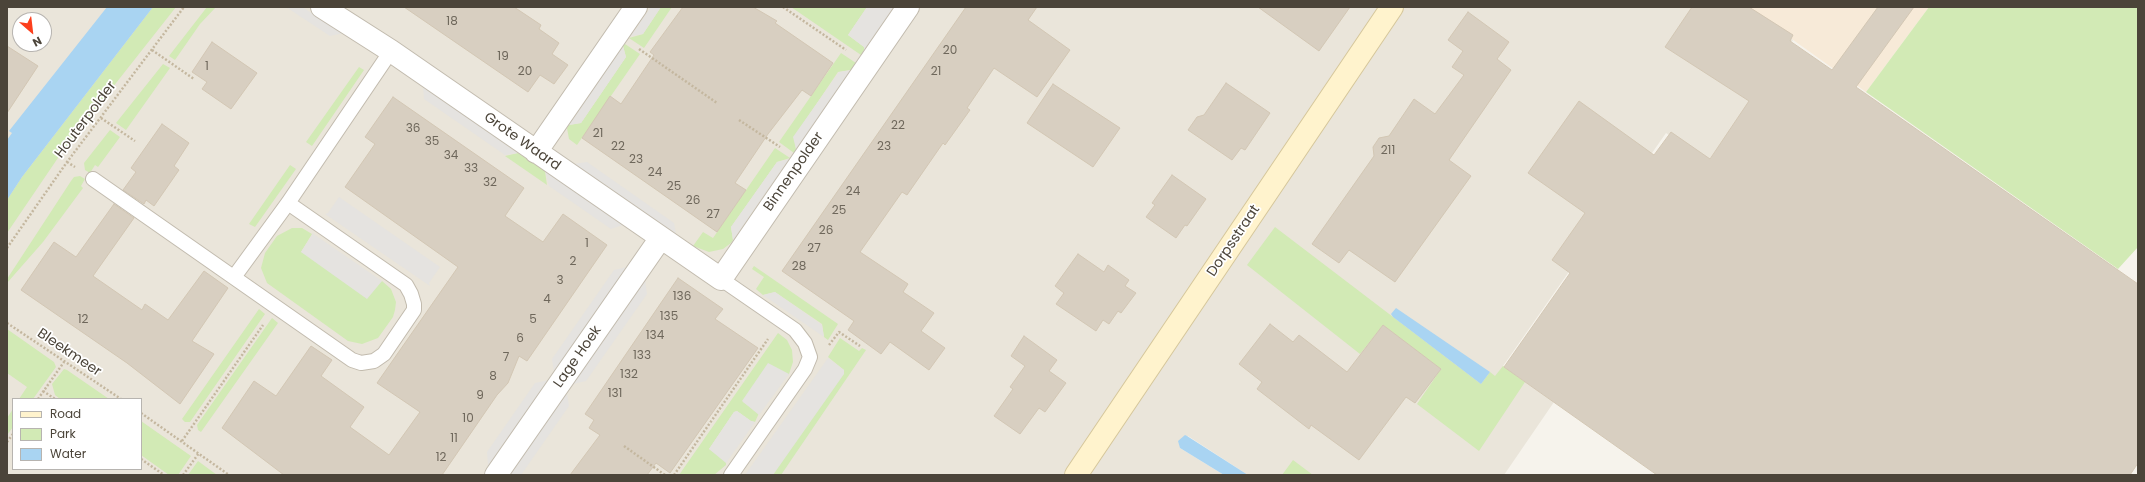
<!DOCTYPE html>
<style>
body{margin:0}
#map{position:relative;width:2145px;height:482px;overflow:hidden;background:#f6f3ec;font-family:Poppins,sans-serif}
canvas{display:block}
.frame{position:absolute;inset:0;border:8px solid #4b4439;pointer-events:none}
.legend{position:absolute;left:12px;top:398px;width:130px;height:72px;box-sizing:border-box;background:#fff;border:1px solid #b7b4b0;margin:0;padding:5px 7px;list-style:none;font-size:12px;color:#4b4439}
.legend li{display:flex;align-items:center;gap:8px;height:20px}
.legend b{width:20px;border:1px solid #b7b4b0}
.north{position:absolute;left:12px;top:12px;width:40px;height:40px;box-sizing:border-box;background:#fff;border:1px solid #b7b4b0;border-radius:50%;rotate:152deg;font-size:11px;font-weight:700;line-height:16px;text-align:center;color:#4b4439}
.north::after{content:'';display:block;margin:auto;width:14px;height:18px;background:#fc3f1d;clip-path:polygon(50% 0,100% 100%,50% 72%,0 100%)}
</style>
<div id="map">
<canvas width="2145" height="482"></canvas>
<div class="frame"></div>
<ul class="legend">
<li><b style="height:5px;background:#fff3cd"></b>Road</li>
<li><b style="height:11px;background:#d2eab5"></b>Park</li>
<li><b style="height:11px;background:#a9d4f2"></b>Water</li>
</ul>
<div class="north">N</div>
</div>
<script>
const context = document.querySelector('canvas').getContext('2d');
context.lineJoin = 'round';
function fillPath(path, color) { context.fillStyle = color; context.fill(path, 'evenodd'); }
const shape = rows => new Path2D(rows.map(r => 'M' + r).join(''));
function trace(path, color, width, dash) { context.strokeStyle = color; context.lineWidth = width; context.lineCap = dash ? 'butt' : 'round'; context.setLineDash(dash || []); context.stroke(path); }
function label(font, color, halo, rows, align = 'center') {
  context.font = font + ' Poppins,sans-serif'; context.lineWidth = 3.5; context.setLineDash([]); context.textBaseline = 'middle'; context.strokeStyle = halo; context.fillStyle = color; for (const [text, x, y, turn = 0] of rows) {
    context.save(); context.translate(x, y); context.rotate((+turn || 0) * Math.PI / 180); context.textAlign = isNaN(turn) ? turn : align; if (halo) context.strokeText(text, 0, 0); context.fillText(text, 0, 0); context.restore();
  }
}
const residential = shape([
 [7,7,1747,7,1793,40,1708,162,1666,133,1503,366,1554,402,1504,475,1248,475,1188,436,1180,448,1224,475,7,475],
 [20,20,44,20,44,44,20,44],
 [13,399,141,399,141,469,13,469]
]);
const commercial = shape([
 [1747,7,1929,7,1866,92]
]);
const green = shape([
 [153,7,176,7,64,149,7,233,7,200,22,177],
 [207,7,216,7,200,24,175,60,169,56],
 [661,7,672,7,644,48,629,38,643,34],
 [791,7,867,7,848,35,864,47,864,50,861,55],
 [1929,7,2138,7,2138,247,2118,269,1866,92],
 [625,44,640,54,577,145,569,139,567,128,569,125,581,123,626,57,623,46],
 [841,53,856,63,851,70,838,72,794,137,796,149,794,153,779,142],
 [163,64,170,68,126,130,116,123],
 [359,67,364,70,312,146,306,142],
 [110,130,120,137,98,167,95,165,90,173,85,170,84,163],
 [775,148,790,158,777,162,731,227,733,240,731,243,723,249,709,252,693,246,703,232,713,238],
 [518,153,545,171,547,185,505,156],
 [290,165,296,169,255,227,249,224],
 [80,176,85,179,81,186,83,188,43,242,7,283,7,279,71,181,74,177],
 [1275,227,1481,384,1490,372,1495,376,1503,366,1525,382,1479,451,1417,404,1441,369,1383,325,1360,354,1247,265],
 [292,228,302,228,312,234,301,252,379,282,382,281,391,289,396,302,395,310,393,317,378,338,362,344,348,341,267,283,261,268,265,253,277,236],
 [754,266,838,324,828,340,824,337,822,324,775,292,763,295,756,289,764,277,752,269],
 [259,309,265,314,190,422,185,422,182,419],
 [272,318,278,323,201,432,198,430,197,425],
 [7,329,54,362,56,367,33,399,19,399,27,387,7,373],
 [778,333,787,340,792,350,793,362,789,374,743,402,759,413,755,422,751,421,737,411,734,412,709,449,726,461,726,465,714,475,679,475],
 [840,338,859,351,862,348,866,350,781,475,772,475,844,370,828,357],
 [64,369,67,370,109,399,60,399,55,395,52,384],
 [13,409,13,427,7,435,7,418],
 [141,421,191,456,178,475,169,475,141,455],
 [1293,460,1313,475,1282,475],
 [198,461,217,475,188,475]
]);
const parking = shape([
 [286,7,302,7,344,33,330,36],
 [651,7,661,7,643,34,631,36],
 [867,7,894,7,864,50,864,47,848,35],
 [623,46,626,57,581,123,569,125],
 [851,70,796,149,793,137,839,72],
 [423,87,468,118,518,153,505,155,424,99],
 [789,159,733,240,731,227,777,162],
 [587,162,674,223,676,234,573,164],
 [545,171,623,225,611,229,549,186],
 [339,197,440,267,429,283,430,286,325,214,328,213],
 [312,233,382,281,367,299,301,252,312,235],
 [627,267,554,372,552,359,614,270],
 [645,280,647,294,586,381,573,384],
 [775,292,822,325,824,337,763,295],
 [828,358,844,370,844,374,773,475,745,475],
 [768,363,789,374,759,415,742,401],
 [549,380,488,466,487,452,535,383],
 [567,393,569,406,521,475,509,475],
 [737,411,751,421,755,422,726,463,709,449,734,412]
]);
const water = shape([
 [107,7,153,7,22,177,7,200,7,140,12,133,9,131],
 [1396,308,1490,372,1481,384,1393,317,1391,314],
 [1185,435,1187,436,1248,475,1224,475,1180,448,1178,441]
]);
const building = shape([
 [404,7,514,7,541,25,539,29,559,43,552,54,568,65,554,84,540,75,528,92,404,7],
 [683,7,753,7,777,21,775,23,833,63,811,96,802,90,768,134,735,183,746,190,717,232,582,138,610,96,621,104,654,55,650,52,683,7],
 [966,7,1037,7,1028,20,1070,50,1037,97,994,68,967,108,970,110,945,145,943,143,907,195,902,192,860,252,908,284,903,292,934,313,921,331,945,348,929,370,890,342,881,354,848,330,854,321,782,271,966,7],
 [1258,7,1350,7,1319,51,1258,7],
 [1692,7,1749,7,1793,35,1790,41,1832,70,1878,7,1914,7,1856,87,2138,284,2138,463,2130,475,1657,475,1504,367,1570,273,1552,260,1585,213,1528,173,1579,101,1654,155,1671,132,1710,159,1749,101,1665,47,1692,7],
 [1468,12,1509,42,1497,59,1511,70,1449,160,1471,176,1395,282,1349,250,1339,263,1312,244,1374,156,1373,147,1379,138,1389,136,1414,99,1435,114,1464,75,1452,67,1463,51,1448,40,1468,12],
 [212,42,257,73,231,109,202,89,207,82,192,72,212,42],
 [7,46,38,66,7,113,7,46],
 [1226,83,1270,113,1245,150,1241,148,1232,160,1188,130,1197,117,1204,115,1226,83],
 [1053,84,1120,128,1093,167,1027,123,1053,84],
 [393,97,524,188,505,216,543,242,563,214,607,245,527,361,519,356,508,383,497,395,442,475,284,475,222,428,254,381,276,396,311,346,332,360,321,376,364,407,350,427,389,455,420,412,377,383,458,267,345,187,375,144,365,137,393,97],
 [162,124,189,143,174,166,179,170,154,206,146,200,144,204,123,190,136,172,131,168,162,124],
 [1172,175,1206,199,1187,226,1185,225,1176,238,1146,217,1155,205,1152,203,1172,175],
 [114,204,134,218,93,276,142,310,145,304,168,320,204,271,228,288,192,341,214,354,180,404,127,363,21,290,54,242,76,257,114,204],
 [1078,254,1104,272,1108,265,1129,280,1125,286,1136,293,1121,313,1118,311,1109,324,1103,320,1096,331,1056,304,1064,293,1055,286,1078,254],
 [678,278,723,309,715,319,758,348,670,473,656,463,647,475,570,475,600,435,589,428,594,420,585,414,678,278],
 [1270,324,1293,342,1299,335,1347,372,1383,325,1441,369,1415,403,1406,397,1359,460,1311,425,1309,429,1257,389,1262,382,1239,364,1270,324],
 [1024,336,1057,360,1049,371,1066,383,1045,412,1039,408,1020,434,994,416,1013,389,1010,387,1025,366,1011,356,1024,336]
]);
const path = shape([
 [783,7,846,50],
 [639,49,717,103],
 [152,50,194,79],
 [101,118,135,141],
 [739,120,780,147],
 [67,162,75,167],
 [7,248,67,162,184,7],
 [7,323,121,399],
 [829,345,839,332,860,346],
 [43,391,55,399],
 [38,399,64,362],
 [141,413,229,475],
 [182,441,263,325],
 [7,442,13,434],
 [624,446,665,475],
 [141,459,164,475],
 [183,475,199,453],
 [674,475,768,339]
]);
const lane = shape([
 [93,179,352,360,361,363,374,361,384,354,414,310,414,304,411,294,406,285,288,203],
 [234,277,288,203,391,51],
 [721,279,795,330,805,343,810,357,805,369,731,475]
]);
const street = shape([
 [322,7,391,51,721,279,908,7],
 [536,152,636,7],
 [496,475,660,239]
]);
const secondary = shape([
 [1076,475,1392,7]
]);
const numberNames = [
 ["18",452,22],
 ["20",950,51],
 ["19",503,57],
 ["1",207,67],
 ["20",525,72],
 ["21",936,72],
 ["22",898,126],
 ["36",413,129],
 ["21",598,134],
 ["35",432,142],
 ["22",618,147],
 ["23",884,147],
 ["211",1388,151],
 ["34",451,156],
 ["23",636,160],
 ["33",471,169],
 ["24",655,173],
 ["32",490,183],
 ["25",674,187],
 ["24",853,192],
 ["26",693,201],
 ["25",839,211],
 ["27",713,215],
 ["26",826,231],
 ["1",587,244],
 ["27",814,249],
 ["2",573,262],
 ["28",799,267],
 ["3",560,281],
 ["136",682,297],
 ["4",547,300],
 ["135",669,317],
 ["12",83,320],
 ["5",533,320],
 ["134",655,336],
 ["6",520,339],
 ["133",642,356],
 ["7",506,358],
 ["132",629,375],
 ["8",493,377],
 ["131",615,394],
 ["9",480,396],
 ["10",468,419],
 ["11",454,439],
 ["12",441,458]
];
const streetNames = [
 ["Houterpolder",86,120,-53],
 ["Grote Waard",522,142,35],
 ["Binnenpolder",794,172,-55],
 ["Dorpsstraat",1234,241,-56],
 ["Bleekmeer",69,353,34],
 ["Lage Hoek",578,357,-55]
];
fillPath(residential, '#eae5da');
fillPath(commercial, '#f7ead8');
fillPath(green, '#d2eab5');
fillPath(parking, '#e5e3e0');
fillPath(water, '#a9d4f2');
fillPath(building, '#d8cfc1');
trace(building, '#d3c7b4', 1);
trace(lane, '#c2bbae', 16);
trace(street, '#c2bbae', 24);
trace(secondary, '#d6c79b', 24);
trace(path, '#c4b79f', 2.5, [2, 2]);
trace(lane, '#fff', 14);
trace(street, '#fff', 22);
trace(secondary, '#fff3cd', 22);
label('12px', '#6e675b', null, numberNames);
label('14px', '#4b4439', '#fff', streetNames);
</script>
